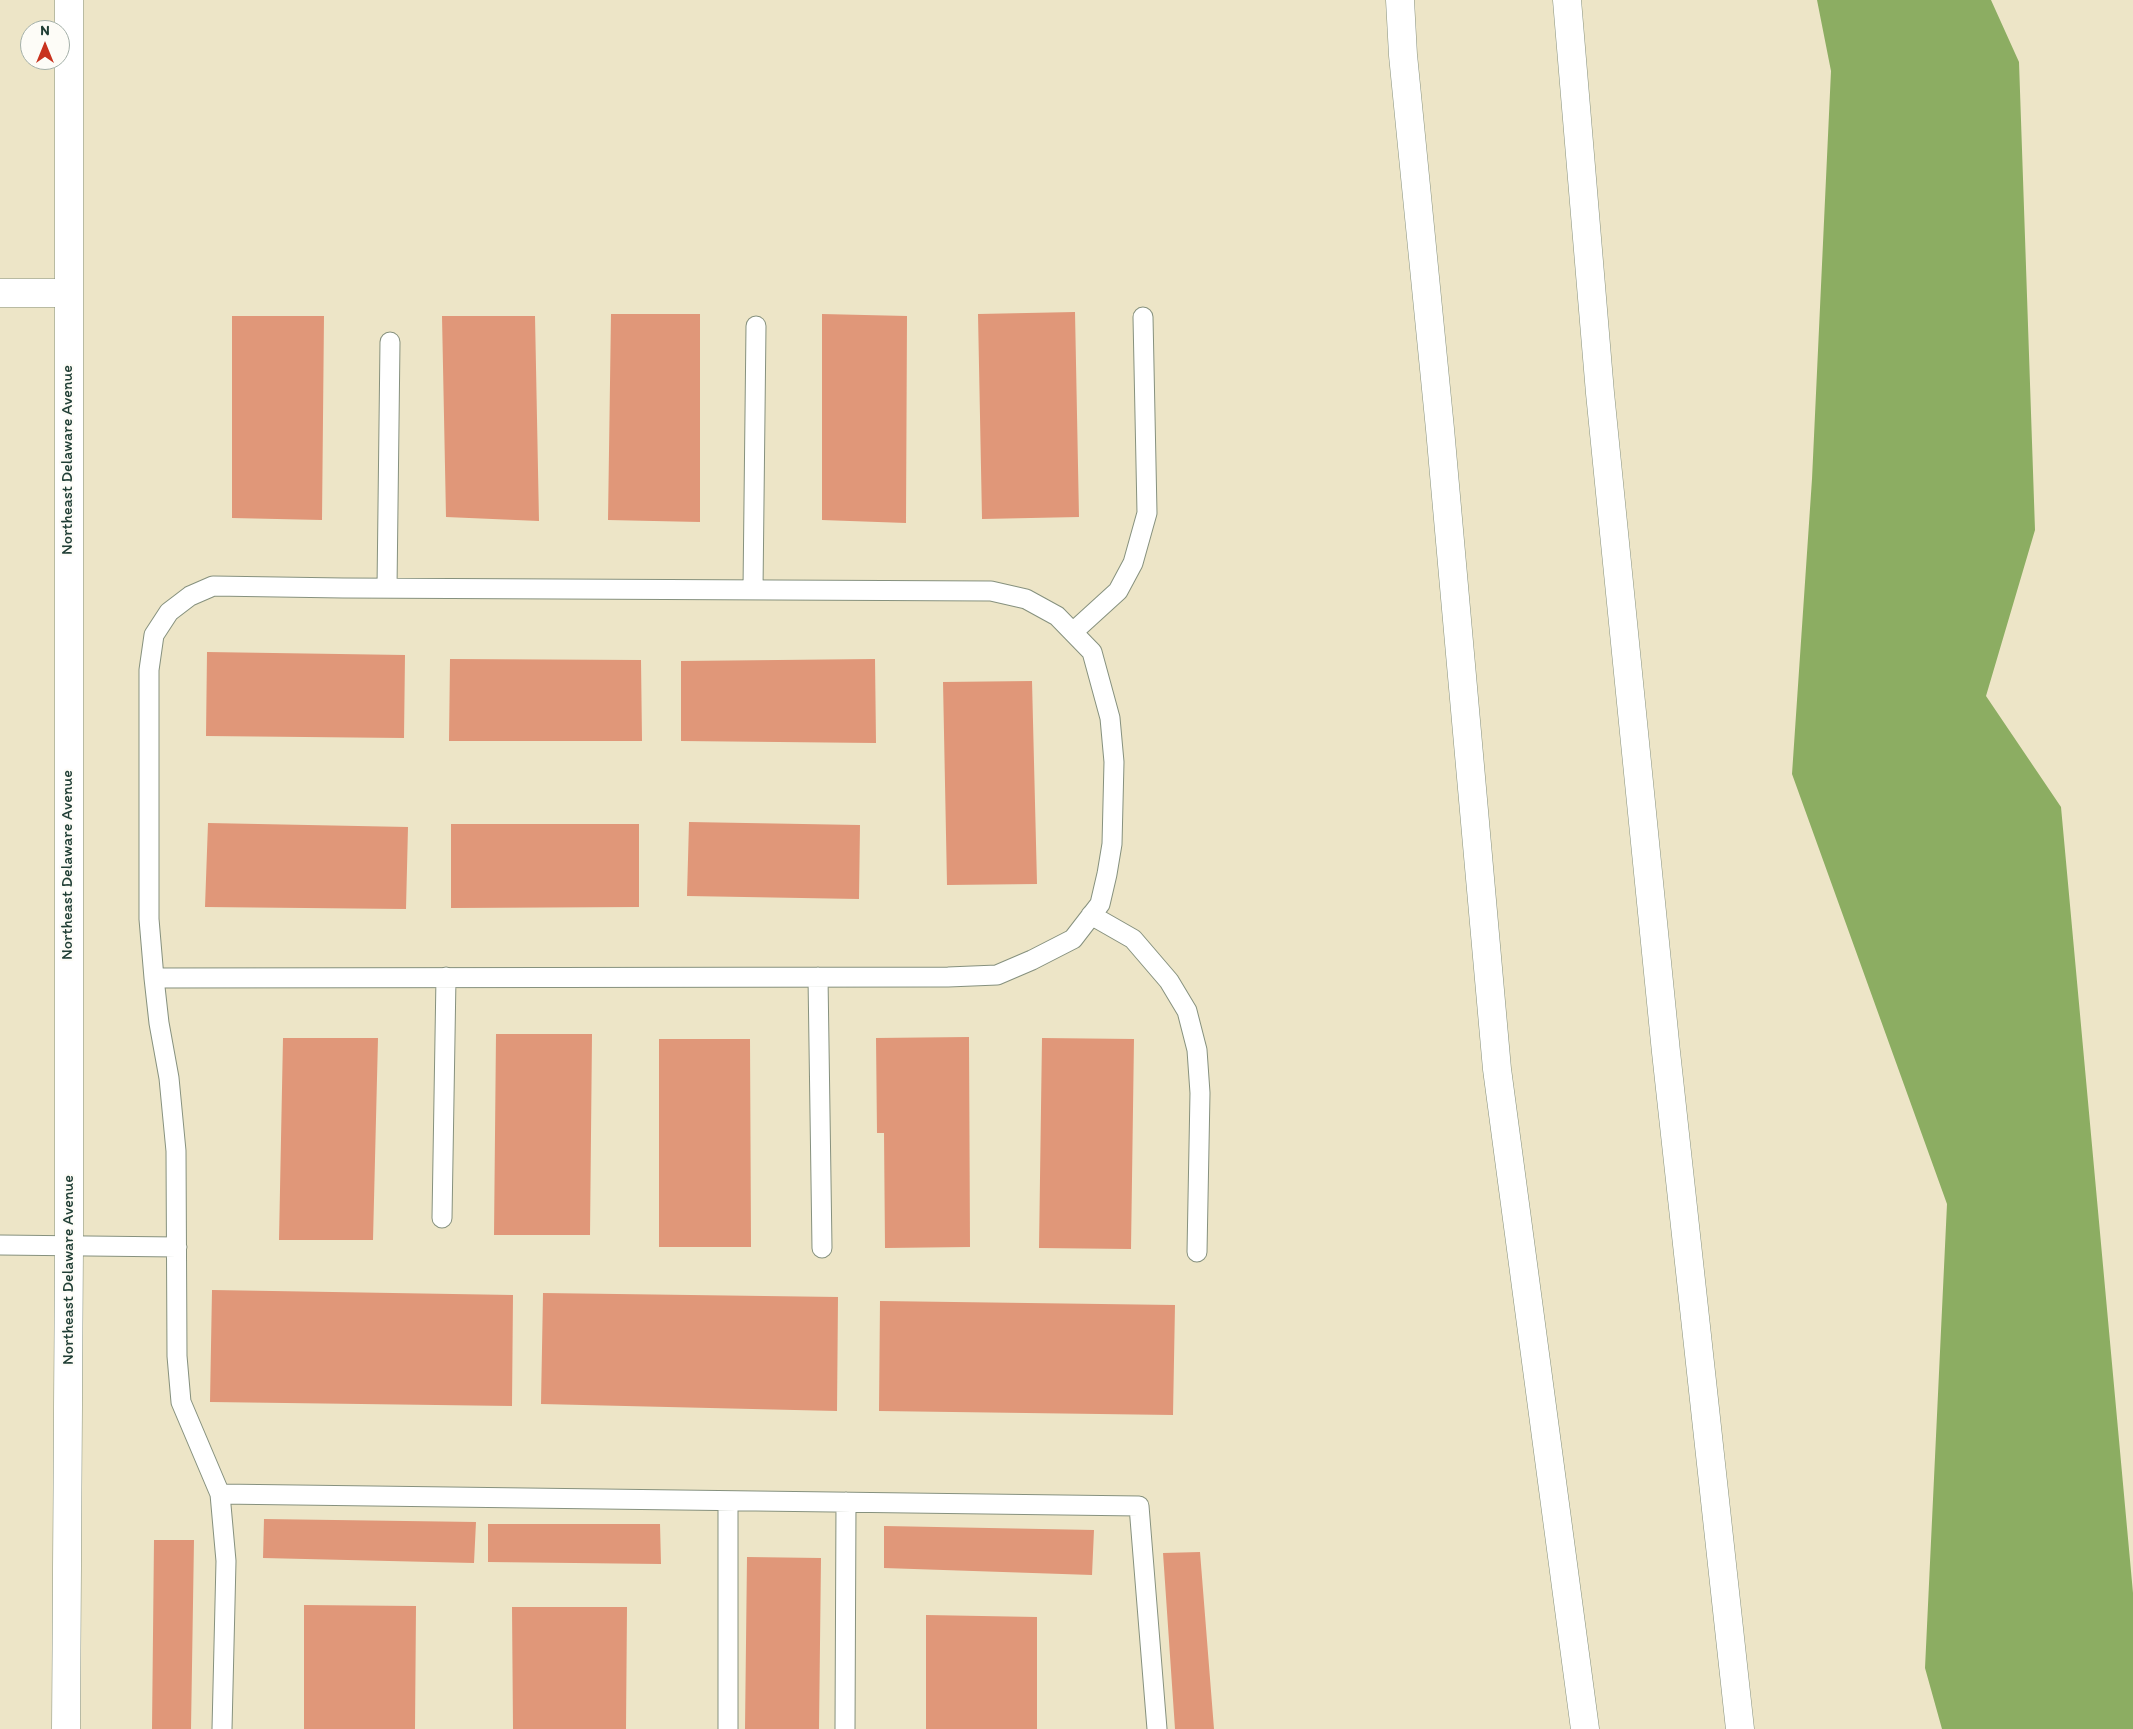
<!DOCTYPE html>
<style>
body{margin:0}
#map{position:relative;width:2133px;height:1729px;overflow:hidden;background:#ede5c7;font-family:Itim,sans-serif}
canvas{display:block}
.north{position:absolute;left:20px;top:20px;width:50px;height:50px;box-sizing:border-box;background:#fdfcf7;border:1px solid #a4b0a9;border-radius:50%;rotate:0deg;font-size:14px;font-weight:700;line-height:20px;text-align:center;color:#1f3d34}
.north::after{content:'';display:block;margin:auto;width:18px;height:22px;background:#c8321e;clip-path:polygon(50% 0,100% 100%,50% 72%,0 100%)}
</style>
<div id="map">
<canvas width="2133" height="1729"></canvas>
<div class="north">N</div>
</div>
<script>
const context = document.querySelector('canvas').getContext('2d');
context.lineJoin = 'round';
function fillPath(path, color) { context.fillStyle = color; context.fill(path, 'evenodd'); }
const shape = rows => new Path2D(rows.map(r => 'M' + r).join(''));
function trace(path, color, width, dash) { context.strokeStyle = color; context.lineWidth = width; context.lineCap = dash ? 'butt' : 'round'; context.setLineDash(dash || []); context.stroke(path); }
function label(font, color, halo, rows, align = 'center') {
  context.font = font + ' Itim,sans-serif'; context.lineWidth = 4.5; context.setLineDash([]); context.textBaseline = 'middle'; context.strokeStyle = halo; context.fillStyle = color; for (const [text, x, y, turn = 0] of rows) {
    context.save(); context.translate(x, y); context.rotate((+turn || 0) * Math.PI / 180); context.textAlign = isNaN(turn) ? turn : align; if (halo) context.strokeText(text, 0, 0); context.fillText(text, 0, 0); context.restore();
  }
}
const forest = shape([
 [1817,0,1991,0,2019,62,2035,530,1986,696,2061,807,2133,1593,2133,1729,1942,1729,1925,1668,1947,1204,1792,774,1812,479,1831,71]
]);
const building = shape([
 [1075,312,1079,517,982,519,978,314],
 [611,314,700,314,700,522,608,520],
 [822,314,907,316,906,523,822,520],
 [232,316,324,316,322,520,232,518],
 [442,316,535,316,539,521,446,517],
 [207,652,405,655,404,738,206,736],
 [450,659,641,660,642,741,449,741],
 [875,659,876,743,681,741,681,661],
 [1032,681,1037,884,947,885,943,682],
 [689,822,860,825,859,899,687,896],
 [208,823,408,827,406,909,205,907],
 [451,824,639,824,639,907,451,908],
 [496,1034,592,1034,590,1235,494,1235],
 [969,1037,970,1247,885,1248,884,1133,877,1133,876,1038],
 [283,1038,378,1038,373,1240,279,1240],
 [1042,1038,1134,1039,1131,1249,1039,1248],
 [659,1039,750,1039,751,1247,659,1247],
 [212,1290,513,1295,512,1406,210,1402],
 [543,1293,838,1297,837,1411,541,1404],
 [880,1301,1175,1305,1173,1415,879,1411],
 [264,1519,476,1522,474,1563,263,1558],
 [488,1524,660,1524,661,1564,488,1562],
 [884,1526,1094,1530,1092,1575,884,1568],
 [154,1540,194,1540,191,1729,152,1729],
 [1200,1552,1214,1729,1175,1729,1163,1553],
 [747,1557,821,1558,819,1729,745,1729],
 [304,1605,416,1606,415,1729,304,1729],
 [512,1607,627,1607,626,1729,513,1729],
 [926,1615,1037,1617,1037,1729,926,1729]
]);
const service = shape([
 [387,588,390,342],
 [753,589,756,326],
 [1073,632,1118,591,1133,563,1147,513,1143,317],
 [1091,915,1133,939,1169,981,1187,1011,1197,1050,1200,1093,1197,1252],
 [818,977,822,1248],
 [154,978,948,977,997,975,1032,960,1073,939,1100,904,1107,874,1112,844,1114,762,1110,718,1092,652,1057,616,1026,599,991,591,343,588,213,586,190,596,169,612,154,635,149,670,149,919,154,978,159,1023,169,1078,176,1151,177,1356,181,1402,220,1494,226,1561,222,1729],
 [442,1218,446,977],
 [0,1245,177,1247],
 [220,1494,1139,1506,1157,1729],
 [728,1501,728,1729],
 [845,1729,846,1502]
]);
const minor = shape([
 [0,293,68,293]
]);
const secondary = shape([
 [66,1729,69,1246,69,0]
]);
const motorway = shape([
 [1400,0,1403,55,1440,429,1497,1069,1585,1729],
 [1567,0,1600,393,1666,1052,1740,1729]
]);
const streetNames = [
 ["Northeast Delaware Avenue",68,460,-90],
 ["Northeast Delaware Avenue",68,865,-90],
 ["Northeast Delaware Avenue",69,1270,-90]
];
fillPath(forest, '#8cad62');
fillPath(building, '#e09779');
trace(service, '#86917e', 21);
trace(minor, '#86917e', 29);
trace(secondary, '#86917e', 29);
trace(motorway, '#86917e', 29);
trace(service, '#fff', 19);
trace(minor, '#fff', 28);
trace(secondary, '#fff', 28);
trace(motorway, '#fff', 28);
label('16px', '#1f3d34', '#fdfcf7', streetNames);
</script>
